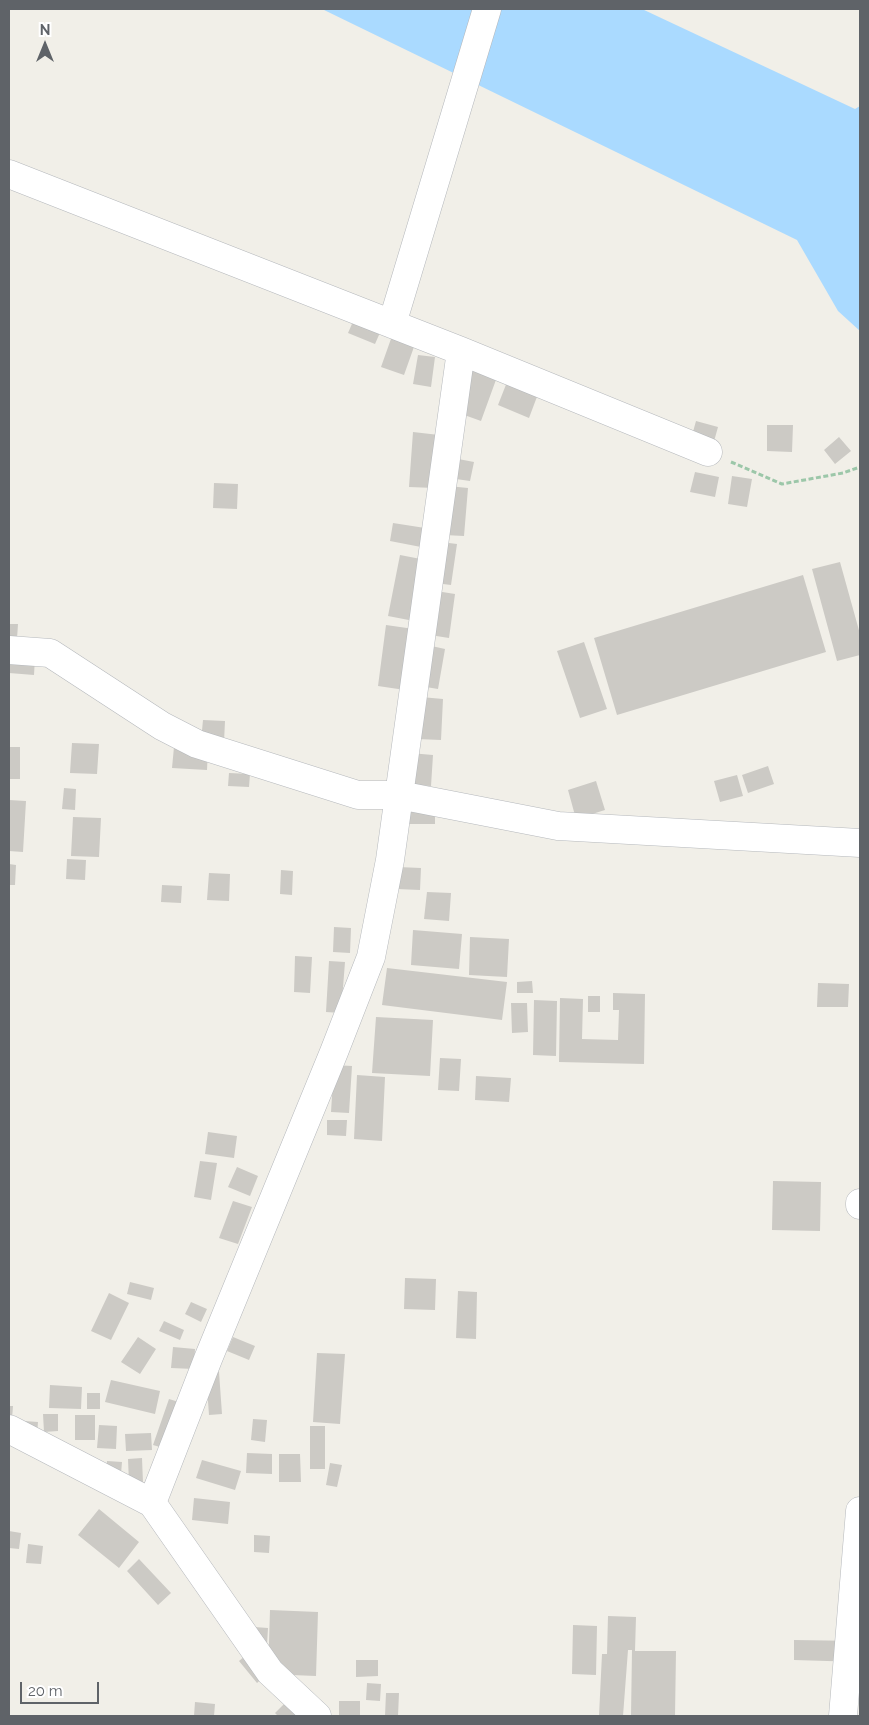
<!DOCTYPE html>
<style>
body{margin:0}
#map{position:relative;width:869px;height:1725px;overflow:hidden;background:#f1efe8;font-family:Raleway,sans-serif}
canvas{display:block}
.frame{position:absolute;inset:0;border:10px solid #5f6368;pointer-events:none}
.north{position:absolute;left:20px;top:20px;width:50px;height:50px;-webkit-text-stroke:4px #fff;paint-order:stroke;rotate:0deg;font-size:14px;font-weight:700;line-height:20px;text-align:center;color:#5f6368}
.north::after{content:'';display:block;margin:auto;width:18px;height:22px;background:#5f6368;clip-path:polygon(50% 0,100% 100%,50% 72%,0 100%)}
.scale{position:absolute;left:20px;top:1682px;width:79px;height:22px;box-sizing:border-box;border:2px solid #5f6368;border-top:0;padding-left:6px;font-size:15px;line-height:18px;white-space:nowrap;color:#5f6368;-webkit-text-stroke:4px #fff;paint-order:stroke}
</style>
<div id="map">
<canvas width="869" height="1725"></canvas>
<div class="frame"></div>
<div class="north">N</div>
<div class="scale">20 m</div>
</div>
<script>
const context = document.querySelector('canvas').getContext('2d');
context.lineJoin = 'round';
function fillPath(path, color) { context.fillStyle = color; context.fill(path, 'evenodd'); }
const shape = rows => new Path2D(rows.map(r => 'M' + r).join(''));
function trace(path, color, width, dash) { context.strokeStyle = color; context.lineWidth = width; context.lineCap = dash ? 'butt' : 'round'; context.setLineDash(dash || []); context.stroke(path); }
const water = shape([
 [322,9,642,9,855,109,860,106,860,331,838,311,797,240]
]);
const building = shape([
 [355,317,382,328,375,344,348,333],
 [392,336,415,344,404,375,381,367],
 [418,355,435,357,431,387,413,384],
 [471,368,497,377,481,421,456,412],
 [507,382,538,394,529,418,498,405],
 [696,421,718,427,713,445,691,439],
 [767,425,793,425,792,452,767,451],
 [413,432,439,435,435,488,409,487],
 [839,437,851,451,835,464,824,450],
 [453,458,474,462,470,481,449,478],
 [695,472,719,477,715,497,690,492],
 [732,476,752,479,747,507,728,504],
 [214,483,238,484,237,509,213,508],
 [448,486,468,488,464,536,444,535],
 [393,523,425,528,421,547,390,541],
 [441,542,457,544,451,585,435,583],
 [400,555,426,560,414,621,388,616],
 [840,562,860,634,860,655,837,661,812,569],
 [803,575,826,652,617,715,594,638],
 [436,591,455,594,449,638,430,635],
 [9,624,18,624,17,639,9,639],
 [386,625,414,629,405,690,378,686],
 [584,642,607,709,580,718,557,651],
 [427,645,445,649,438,689,420,686],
 [9,656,35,658,34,675,9,673],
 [421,697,443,699,441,740,417,739],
 [203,720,225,721,224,742,201,741],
 [72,743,99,744,97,774,70,773],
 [9,747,20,747,20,779,9,779],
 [174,747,208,748,207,770,172,768],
 [410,753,433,755,431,786,408,785],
 [768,766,774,784,748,793,742,775],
 [229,773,250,774,249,787,228,786],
 [737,775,743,796,720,802,714,781],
 [596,781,605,810,576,819,568,790],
 [64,788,76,789,75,810,62,809],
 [407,793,435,793,435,824,407,824],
 [9,800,26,801,23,852,9,851],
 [73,817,101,818,99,857,71,856],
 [67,859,86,860,85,880,66,879],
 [9,864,16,865,15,885,9,885],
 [398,867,421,868,420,890,397,889],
 [281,870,293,871,292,895,280,894],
 [209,873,230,874,229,901,207,900],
 [162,885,182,886,181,903,161,902],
 [427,892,451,893,449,921,424,919],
 [334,927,351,928,350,953,333,952],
 [413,930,462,934,459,969,411,965],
 [470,937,509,939,507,977,469,975],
 [295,956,312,957,310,993,294,992],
 [329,961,345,962,341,1013,326,1012],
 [387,968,507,982,502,1020,382,1005],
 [532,981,533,993,517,993,517,982],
 [818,983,849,984,848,1007,817,1007],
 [613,993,645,994,644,1064,559,1062,560,998,583,999,582,1039,618,1040,619,1010,613,1010],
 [588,996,600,996,600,1012,588,1012],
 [534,1000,557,1001,556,1056,533,1055],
 [511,1003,527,1003,528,1032,512,1033],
 [376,1017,433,1020,430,1076,372,1073],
 [440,1058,461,1059,459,1091,438,1090],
 [334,1065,352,1066,349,1113,331,1112],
 [357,1075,385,1077,382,1141,354,1139],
 [476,1076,511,1078,509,1102,475,1100],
 [327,1120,347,1120,346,1136,327,1135],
 [208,1132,237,1136,234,1158,205,1154],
 [200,1161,217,1163,211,1200,194,1197],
 [237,1167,258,1176,250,1196,228,1187],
 [773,1181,821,1182,820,1231,772,1230],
 [233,1201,252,1207,238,1244,219,1238],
 [405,1278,436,1279,435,1310,404,1309],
 [130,1282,154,1288,151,1300,127,1294],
 [458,1291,477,1292,476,1339,456,1338],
 [109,1293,129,1303,111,1340,91,1331],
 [191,1302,207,1309,201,1322,185,1314],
 [164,1321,184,1330,180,1340,159,1331],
 [138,1337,156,1349,140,1374,121,1362],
 [233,1337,255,1346,249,1360,227,1351],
 [173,1347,195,1349,194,1369,171,1368],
 [317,1353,345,1354,340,1424,313,1422],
 [219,1372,222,1414,209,1415,206,1373],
 [111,1380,160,1391,155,1414,105,1402],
 [50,1385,82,1387,81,1409,49,1408],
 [87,1393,100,1393,100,1409,87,1409],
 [169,1399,182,1403,167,1449,153,1445],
 [9,1406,13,1406,12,1419,9,1419],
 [43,1414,58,1414,58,1431,44,1432],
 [75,1415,95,1415,95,1440,75,1440],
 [253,1419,267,1420,265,1442,251,1440],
 [24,1421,38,1422,37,1435,23,1434],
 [99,1425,117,1426,116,1449,97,1448],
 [310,1426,325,1426,325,1469,310,1469],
 [151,1433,152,1450,126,1451,125,1434],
 [247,1453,272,1454,272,1474,246,1473],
 [279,1454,300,1454,301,1482,279,1482],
 [142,1458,143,1483,129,1483,128,1459],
 [202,1460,241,1471,235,1490,196,1478],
 [107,1461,122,1462,121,1474,106,1472],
 [330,1463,342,1465,337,1487,326,1485],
 [194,1498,230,1502,228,1524,192,1520],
 [99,1509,139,1542,119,1568,78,1535],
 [9,1531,21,1533,19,1549,9,1548],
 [254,1535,270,1536,269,1553,254,1552],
 [28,1544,43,1546,41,1564,26,1563],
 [139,1559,171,1593,158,1605,127,1571],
 [270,1610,318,1612,316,1676,268,1674],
 [608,1616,636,1617,635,1651,676,1651,675,1716,631,1716,632,1650,628,1650,623,1716,599,1716,602,1654,607,1654],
 [573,1625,597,1626,596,1675,572,1674],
 [254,1627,268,1628,267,1645],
 [794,1640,860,1641,860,1662,794,1660],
 [246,1655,265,1676,257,1683,239,1661],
 [356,1660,378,1660,378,1676,356,1677],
 [367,1683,381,1684,380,1701,366,1700],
 [386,1693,399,1693,398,1716,385,1716],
 [339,1701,360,1701,360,1716,339,1716],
 [195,1702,215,1704,214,1716,194,1716],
 [286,1702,301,1716,278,1716,275,1713]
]);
const path = shape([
 [731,462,782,484,843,473,860,467]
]);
const minor = shape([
 [9,174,461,351,708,452],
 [392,324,487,9],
 [9,650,50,653,162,726,197,744,358,795,399,795,558,826,860,843],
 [860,1203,860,1205],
 [9,1429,152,1503,270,1672,317,1716],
 [152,1503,208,1359,334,1052,371,957,390,860,461,351],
 [843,1716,860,1511]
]);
fillPath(water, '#aadaff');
fillPath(building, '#cccac5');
trace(minor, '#b5b8bc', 29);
trace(path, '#9cc7a9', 3, [5, 2.5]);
trace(minor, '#fff', 28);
</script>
